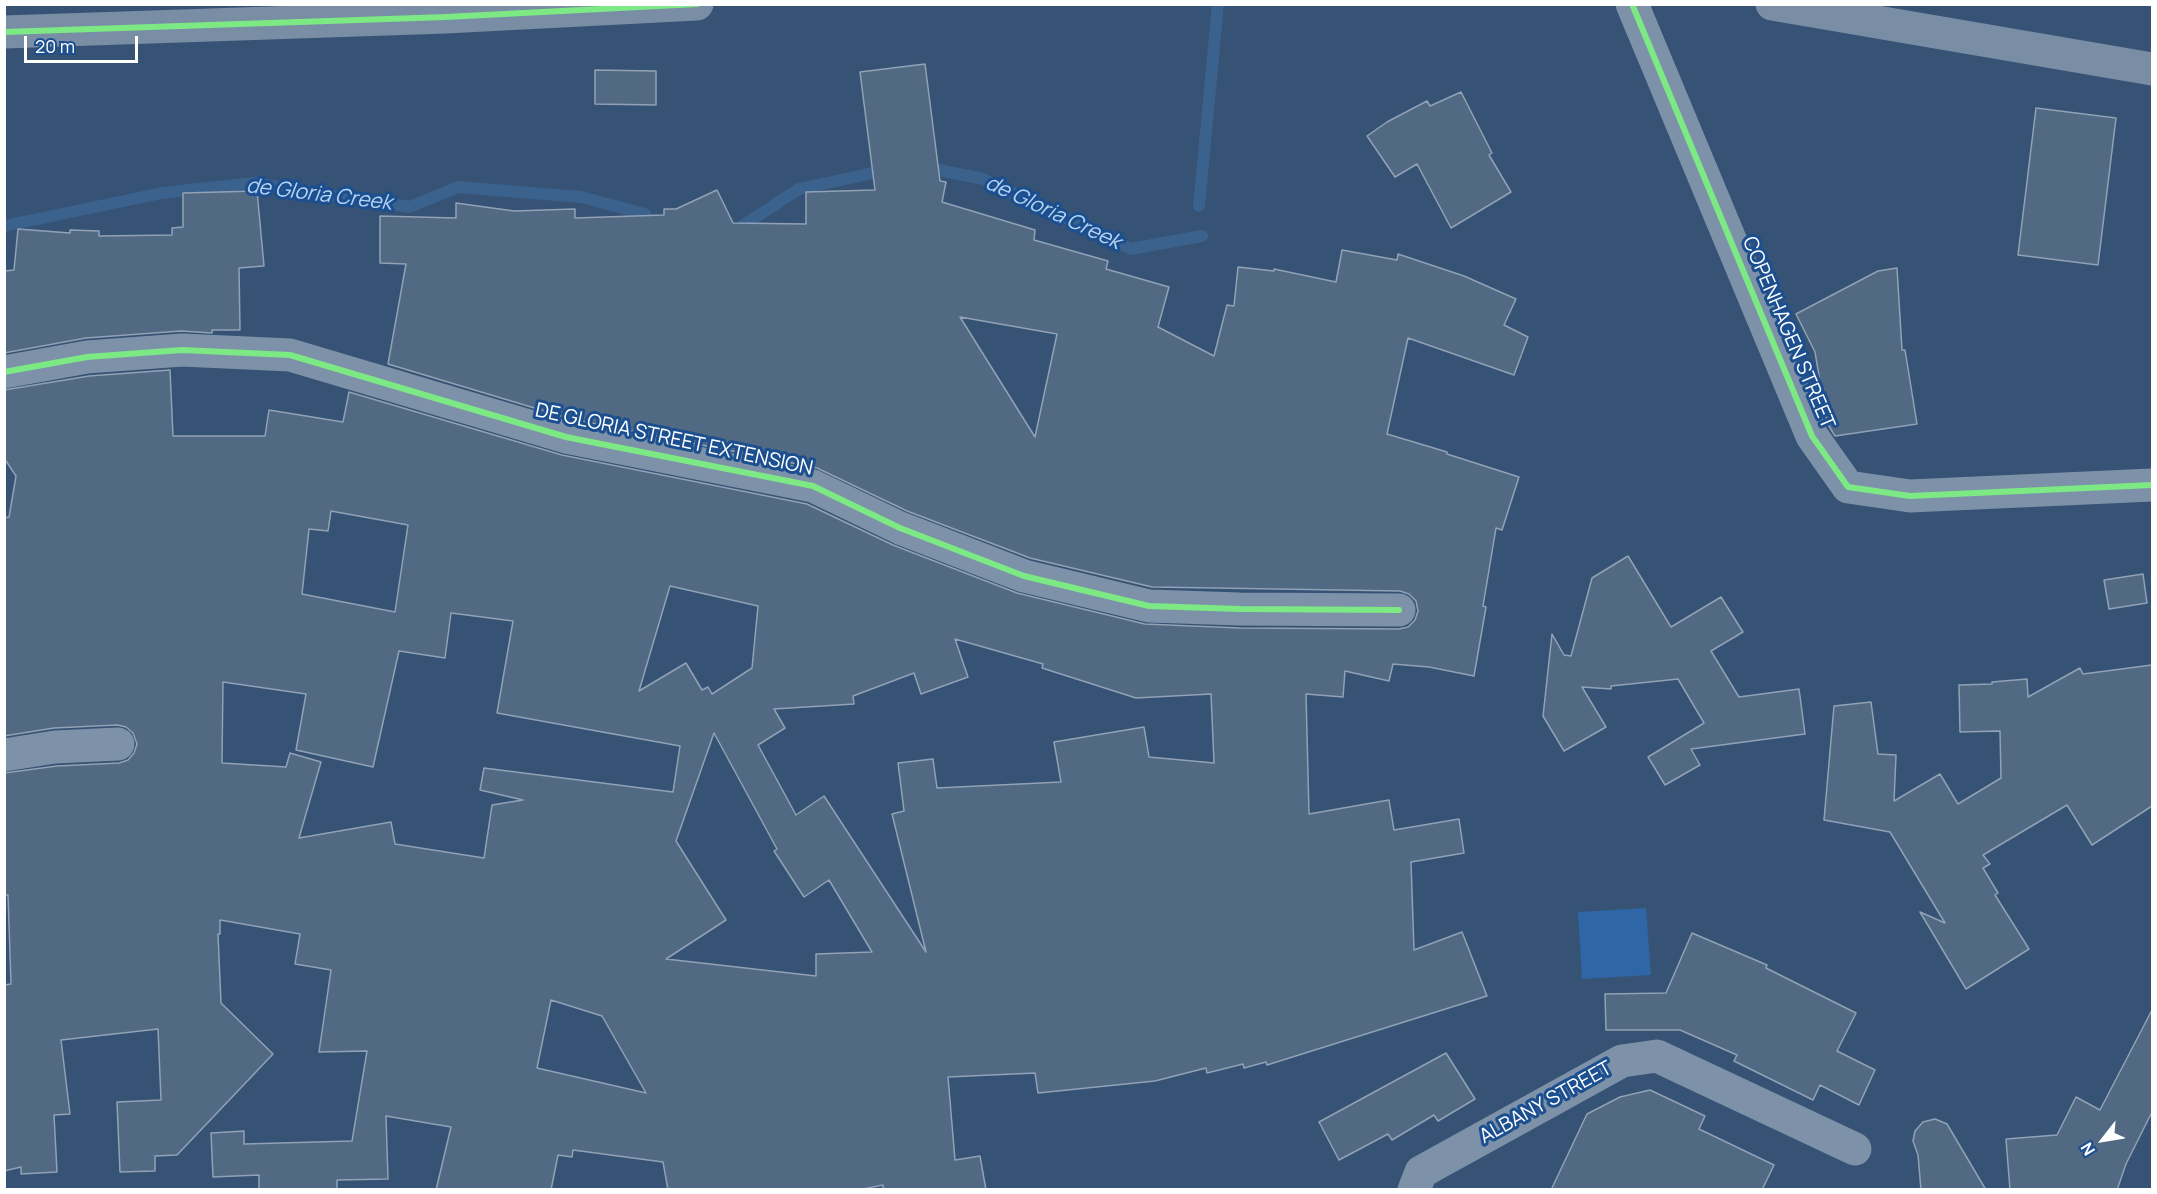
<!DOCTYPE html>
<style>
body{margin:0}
#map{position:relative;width:2157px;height:1194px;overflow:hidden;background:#365274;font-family:Manrope,sans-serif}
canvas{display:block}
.frame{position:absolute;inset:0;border:6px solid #fff;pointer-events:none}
.north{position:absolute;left:2073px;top:1110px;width:60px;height:60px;-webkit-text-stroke:4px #1b4f8f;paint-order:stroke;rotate:239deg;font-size:16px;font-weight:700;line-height:24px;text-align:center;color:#fff}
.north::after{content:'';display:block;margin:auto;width:21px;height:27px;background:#fff;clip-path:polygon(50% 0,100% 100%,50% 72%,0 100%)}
.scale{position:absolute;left:24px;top:36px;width:114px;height:27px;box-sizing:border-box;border:3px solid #fff;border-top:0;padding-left:8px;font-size:18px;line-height:21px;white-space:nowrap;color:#fff;-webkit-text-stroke:4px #1b4f8f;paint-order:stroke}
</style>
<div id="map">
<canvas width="2157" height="1194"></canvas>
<div class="frame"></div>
<div class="north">N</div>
<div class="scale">20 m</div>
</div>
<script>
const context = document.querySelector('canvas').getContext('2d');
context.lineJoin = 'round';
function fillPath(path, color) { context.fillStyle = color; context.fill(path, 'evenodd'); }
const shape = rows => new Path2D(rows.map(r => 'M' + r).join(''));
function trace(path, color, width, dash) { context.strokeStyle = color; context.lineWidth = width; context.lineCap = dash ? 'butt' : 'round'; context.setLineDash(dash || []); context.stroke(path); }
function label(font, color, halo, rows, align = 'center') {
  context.font = font + ' Manrope,sans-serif'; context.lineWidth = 6; context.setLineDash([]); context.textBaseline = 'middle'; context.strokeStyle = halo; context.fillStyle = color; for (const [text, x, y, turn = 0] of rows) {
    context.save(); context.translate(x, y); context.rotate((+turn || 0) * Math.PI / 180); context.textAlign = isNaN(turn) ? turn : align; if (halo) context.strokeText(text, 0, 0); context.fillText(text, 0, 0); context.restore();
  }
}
const green = shape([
 [1646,908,1651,975,1582,979,1578,912]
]);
const stream = shape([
 [924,167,983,179,1131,249,1202,236],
 [1199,206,1218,4],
 [4,226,162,193,253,183,410,207,458,187,581,197,645,214,651,228],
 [733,232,799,189,887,170]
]);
const building = shape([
 [925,64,940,181,946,182,942,202,1035,230,1034,240,1108,261,1106,269,1169,287,1158,327,1214,356,1227,305,1234,306,1238,267,1274,271,1274,269,1336,282,1342,250,1397,260,1398,254,1464,276,1516,299,1504,325,1528,337,1514,375,1408,338,1387,434,1447,452,1447,454,1519,477,1502,530,1496,528,1483,606,1486,607,1474,676,1429,667,1393,664,1389,681,1345,671,1343,697,1306,694,1309,814,1389,800,1394,830,1459,819,1464,853,1411,862,1414,950,1462,932,1487,996,1267,1065,1266,1062,1244,1068,1243,1064,1207,1073,1206,1068,1155,1081,1038,1093,1035,1073,948,1077,955,1160,980,1156,986,1190,883,1190,883,1185,858,1190,668,1190,663,1162,573,1150,572,1157,558,1155,551,1190,436,1190,451,1127,386,1116,388,1179,337,1180,337,1190,259,1190,259,1175,213,1177,211,1133,244,1131,244,1144,352,1141,367,1051,319,1052,331,970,295,964,300,934,220,920,220,934,218,934,221,1003,273,1054,177,1155,155,1156,155,1171,120,1172,117,1102,161,1100,158,1029,61,1040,70,1114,54,1115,57,1172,21,1174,21,1167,4,1171,4,985,11,984,8,895,4,895,4,773,57,766,119,763,128,760,134,753,137,744,133,733,126,727,117,725,54,728,4,736,4,518,9,517,16,476,4,458,4,390,89,376,170,370,173,436,265,436,269,410,343,422,349,392,562,455,807,504,893,545,1017,593,1145,624,1240,628,1399,629,1408,627,1415,620,1418,611,1416,601,1409,594,1400,591,1152,587,1030,558,907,511,817,468,571,419,388,364,406,264,380,263,380,216,456,218,456,203,514,211,575,209,575,218,664,215,664,209,676,209,717,190,733,223,806,224,806,192,875,190,860,72,925,64],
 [960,317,1057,334,1035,437,960,317],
 [331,511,408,525,395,612,302,594,309,529,328,531,331,511],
 [670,586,758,606,752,668,712,694,708,687,702,690,686,663,639,691,670,586],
 [451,613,513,621,497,713,680,746,673,792,484,768,480,790,523,800,492,805,484,858,395,844,391,822,299,838,321,762,290,753,286,767,222,763,223,682,306,694,296,750,373,767,399,651,445,658,451,613],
 [955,639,1043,664,1042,668,1136,698,1211,694,1214,763,1149,757,1144,727,1054,742,1061,782,937,788,933,759,898,763,904,811,892,814,926,952,824,796,796,815,758,745,785,728,774,709,854,704,853,696,914,673,921,694,968,677,955,639],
 [714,733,777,849,774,851,804,897,829,880,872,952,816,954,816,976,666,959,726,920,676,841,714,733],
 [551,1000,602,1016,646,1093,537,1068,551,1000],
 [595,70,656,71,656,105,595,104,595,70],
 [1461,92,1492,153,1489,155,1511,192,1451,228,1417,164,1395,177,1367,136,1387,122,1427,101,1430,106,1461,92],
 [2036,108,2116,118,2098,265,2018,255,2036,108],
 [257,191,264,266,239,268,240,330,212,330,212,333,181,331,86,338,4,353,4,271,14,270,18,229,70,233,70,230,99,231,99,236,172,235,172,228,183,227,183,193,257,191],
 [1897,268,1902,350,1905,350,1917,424,1835,436,1827,423,1815,352,1796,314,1878,271,1897,268],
 [1628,556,1671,627,1721,597,1743,632,1711,651,1739,697,1799,689,1805,734,1691,749,1700,765,1665,785,1648,757,1704,723,1678,679,1611,686,1611,689,1582,687,1606,727,1564,751,1543,716,1552,634,1564,655,1571,656,1592,578,1628,556],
 [2143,574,2147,603,2109,609,2104,580,2143,574],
 [2152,665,2152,806,2092,845,2067,805,1983,855,1990,864,1983,868,1998,893,1995,895,2029,949,1966,989,1920,912,1945,923,1890,832,1824,820,1834,706,1871,702,1878,754,1896,755,1894,801,1940,774,1958,804,2001,778,2000,731,1960,732,1959,685,1992,684,1992,682,2027,679,2028,697,2080,668,2083,674,2152,665],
 [1692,933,1767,965,1766,968,1856,1013,1837,1051,1875,1070,1859,1105,1820,1085,1813,1100,1734,1061,1737,1055,1680,1030,1606,1030,1605,994,1666,993,1692,933],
 [2152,1010,2152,1112,2126,1164,2117,1190,2010,1190,2006,1139,2057,1135,2076,1097,2100,1110,2152,1010],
 [1446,1053,1475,1099,1438,1121,1434,1115,1392,1140,1388,1134,1339,1160,1319,1122,1446,1053],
 [1650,1090,1705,1116,1699,1129,1774,1165,1762,1190,1551,1190,1587,1114,1620,1097,1650,1090],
 [1935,1119,1947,1124,1986,1190,1921,1190,1918,1155,1913,1141,1915,1131,1923,1122,1935,1119]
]);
const street = shape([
 [1632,4,1812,436,1848,487,1910,496,2152,485],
 [4,372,87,357,182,350,290,355,566,437,813,486,900,528,1024,576,1149,606,1240,609,1399,610],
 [4,755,55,747,118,744],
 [1414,1190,1421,1172,1622,1061,1657,1056,1855,1149]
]);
const secondary = shape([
 [1772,4,2152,69],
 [4,32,446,17,697,4]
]);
const cycleway = shape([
 [1632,4,1812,436,1848,487,1910,496,2152,485],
 [4,32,446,17,697,4],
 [4,372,87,357,182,350,290,355,566,437,813,486,900,528,1024,576,1149,606,1240,609,1399,610]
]);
const streetNames = [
 ["COPENHAGEN STREET",1788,333,67],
 ["DE GLORIA STREET EXTENSION",674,440,12],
 ["ALBANY STREET",1546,1103,-29]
];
const waterNames = [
 ["de Gloria Creek",319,195,7],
 ["de Gloria Creek",1053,213,25]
];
fillPath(green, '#2f66a5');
trace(stream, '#3b618d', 12);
fillPath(building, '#526984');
trace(building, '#92a2b6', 1.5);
trace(street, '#7d92a8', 33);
trace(secondary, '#798da4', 33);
trace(cycleway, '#7ce984', 6);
label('20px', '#fff', '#1b4f8f', streetNames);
label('italic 21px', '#b5d3f5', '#1b4f8f', waterNames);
</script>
